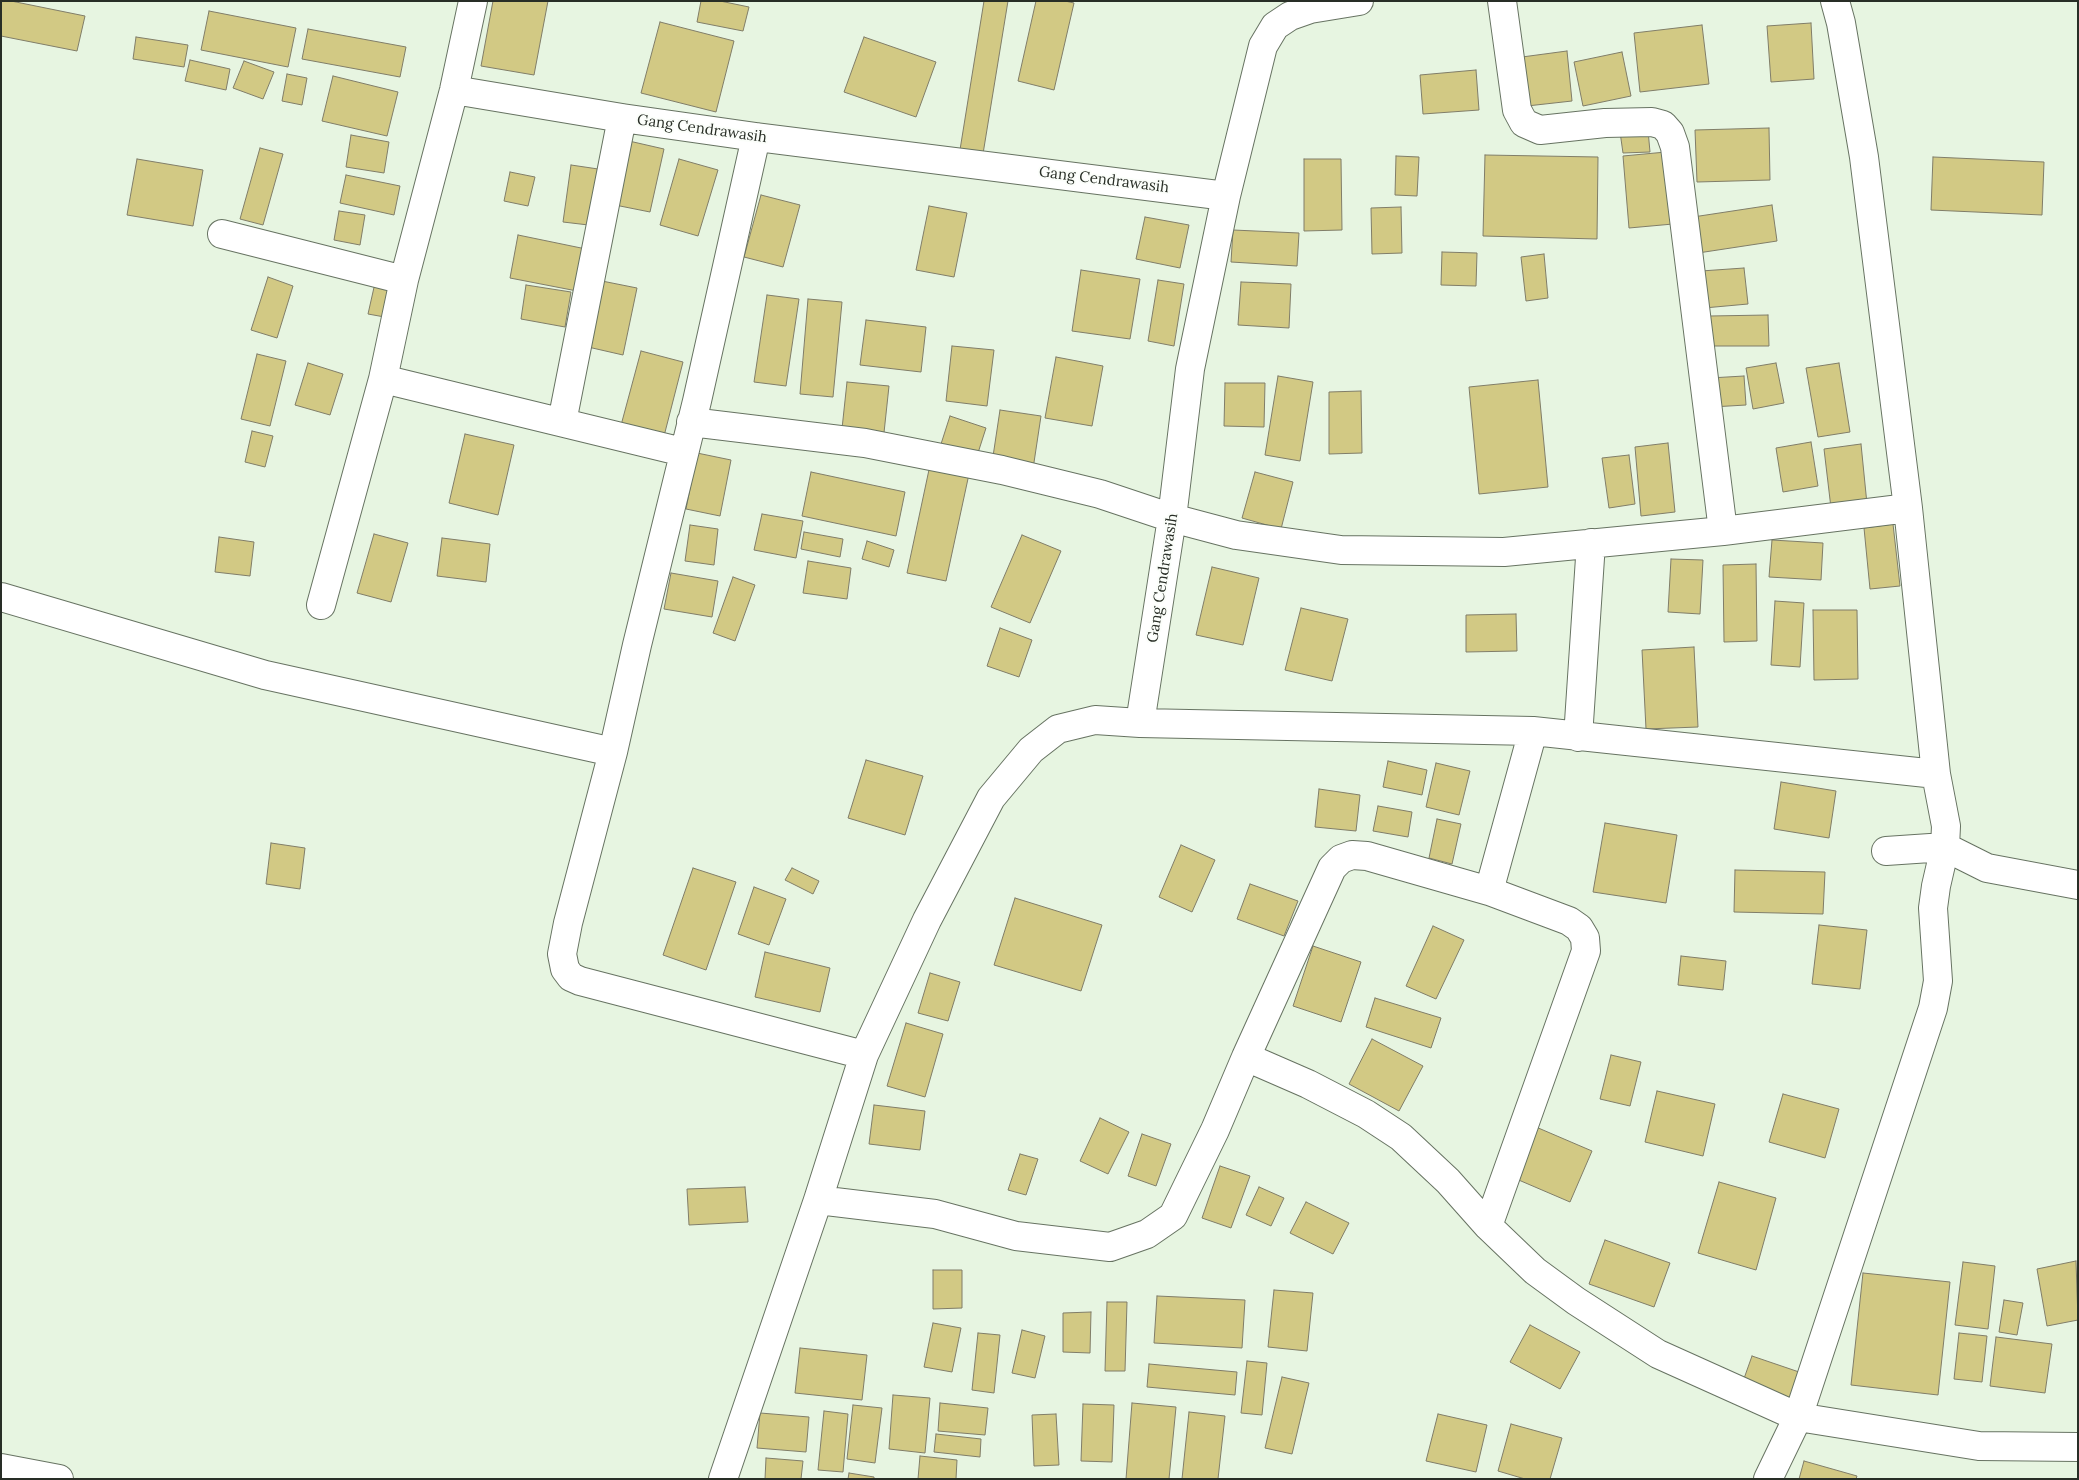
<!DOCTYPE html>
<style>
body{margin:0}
#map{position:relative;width:2079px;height:1480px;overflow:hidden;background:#e7f5e1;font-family:Lora,serif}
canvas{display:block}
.frame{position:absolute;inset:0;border:2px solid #282e26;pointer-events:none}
</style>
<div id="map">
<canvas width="2079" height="1480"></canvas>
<div class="frame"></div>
</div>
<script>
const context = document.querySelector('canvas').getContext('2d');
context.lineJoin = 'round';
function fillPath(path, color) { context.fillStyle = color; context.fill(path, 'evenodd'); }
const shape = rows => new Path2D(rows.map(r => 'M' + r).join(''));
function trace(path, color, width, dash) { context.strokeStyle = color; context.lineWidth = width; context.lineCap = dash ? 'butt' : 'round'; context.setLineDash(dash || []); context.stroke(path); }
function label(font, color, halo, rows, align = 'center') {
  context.font = font + ' Lora,serif'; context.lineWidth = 4; context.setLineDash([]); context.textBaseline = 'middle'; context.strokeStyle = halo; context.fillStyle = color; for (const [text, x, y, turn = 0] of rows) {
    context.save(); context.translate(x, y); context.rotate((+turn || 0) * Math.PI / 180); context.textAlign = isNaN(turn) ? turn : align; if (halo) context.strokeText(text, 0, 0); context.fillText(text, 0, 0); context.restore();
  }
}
const building = shape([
 [1,1,11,1,85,16,77,51,1,36,1,1],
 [493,1,548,1,534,75,481,66,493,1],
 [701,1,720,1,749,7,743,31,697,22,701,1],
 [984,1,1008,1,982,160,959,156,984,1],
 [1036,1,1065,1,1074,3,1054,90,1018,81,1036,1],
 [209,11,296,28,288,67,201,50,209,11],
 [660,22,734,41,716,112,641,93,660,22],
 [1811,23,1814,79,1771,82,1767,26,1811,23],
 [1702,25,1709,84,1640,92,1634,33,1702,25],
 [308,29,406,47,400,77,302,59,308,29],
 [136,37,188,45,184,67,133,59,136,37],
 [864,37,936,62,916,117,844,92,864,37],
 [1567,51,1572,101,1527,106,1522,57,1567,51],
 [1622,52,1631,96,1583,106,1574,62,1622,52],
 [190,60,230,69,226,90,185,81,190,60],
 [244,61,274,72,263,99,233,88,244,61],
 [1476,70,1479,110,1423,114,1420,75,1476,70],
 [287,74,307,78,302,105,282,101,287,74],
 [333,76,398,92,387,136,322,121,333,76],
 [1769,128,1770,180,1697,182,1695,130,1769,128],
 [1648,130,1650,152,1623,153,1620,132,1648,130],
 [351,135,389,142,384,173,346,167,351,135],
 [629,141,664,149,650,212,615,205,629,141],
 [260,148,283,154,263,225,240,219,260,148],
 [1666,152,1673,224,1629,228,1623,156,1666,152],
 [1485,155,1598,157,1597,239,1483,236,1485,155],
 [1396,156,1419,157,1417,196,1395,195,1396,156],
 [1933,157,2044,162,2042,215,1931,210,1933,157],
 [137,159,203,170,193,226,127,215,137,159],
 [679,159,718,170,698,236,660,225,679,159],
 [1304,159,1341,159,1342,230,1304,231,1304,159],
 [571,165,605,170,597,226,563,222,571,165],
 [510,172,535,177,528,206,504,201,510,172],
 [346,175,400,186,394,215,340,203,346,175],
 [761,195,800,205,783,267,744,257,761,195],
 [1772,205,1777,241,1698,253,1693,217,1772,205],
 [929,206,967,213,954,277,916,270,929,206],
 [1401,207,1402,253,1372,254,1371,208,1401,207],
 [339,211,365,215,360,245,334,240,339,211],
 [1145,217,1189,225,1180,268,1136,259,1145,217],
 [1233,230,1299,233,1297,266,1231,262,1233,230],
 [518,235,586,249,577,291,510,278,518,235],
 [1442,252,1477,253,1476,286,1441,285,1442,252],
 [1544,254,1548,298,1526,301,1521,257,1544,254],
 [1744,268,1748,304,1704,308,1701,271,1744,268],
 [1081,270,1140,279,1130,339,1072,331,1081,270],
 [268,277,293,286,277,338,251,330,268,277],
 [1158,280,1184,284,1174,346,1148,341,1158,280],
 [602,281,637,288,623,355,588,347,602,281],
 [1241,282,1291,284,1289,328,1238,325,1241,282],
 [375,283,397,288,390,318,368,314,375,283],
 [526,285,571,292,565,327,521,319,526,285],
 [767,295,799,299,786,386,754,382,767,295],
 [808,299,842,302,833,397,800,394,808,299],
 [1768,315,1769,346,1710,346,1710,316,1768,315],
 [866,320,926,327,921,372,860,365,866,320],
 [952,346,994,350,987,406,946,401,952,346],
 [641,351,683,362,663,440,620,429,641,351],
 [257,354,286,361,270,426,241,419,257,354],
 [1056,357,1103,366,1092,426,1045,418,1056,357],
 [308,363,343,374,330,415,295,405,308,363],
 [1776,363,1784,403,1753,409,1746,368,1776,363],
 [1839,363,1850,432,1818,437,1806,368,1839,363],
 [1278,376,1313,382,1300,461,1265,455,1278,376],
 [1744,376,1746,405,1712,407,1710,378,1744,376],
 [1538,380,1548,487,1479,494,1469,387,1538,380],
 [847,382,889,386,883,442,841,438,847,382],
 [1225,383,1265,383,1264,427,1224,426,1225,383],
 [1361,391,1362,453,1329,454,1329,392,1361,391],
 [1000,410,1041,416,1033,469,992,463,1000,410],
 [950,416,986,428,977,456,941,444,950,416],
 [252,431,273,436,265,467,245,462,252,431],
 [465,434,514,445,498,515,449,503,465,434],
 [1811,442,1818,486,1783,492,1776,448,1811,442],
 [1668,443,1675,512,1641,516,1635,447,1668,443],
 [1861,444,1867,504,1831,508,1824,449,1861,444],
 [697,453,731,460,720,516,686,509,697,453],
 [1629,455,1635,504,1609,508,1602,458,1629,455],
 [930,465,969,474,946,581,907,573,930,465],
 [811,472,905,492,896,536,802,516,811,472],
 [1255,472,1293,482,1281,529,1242,518,1255,472],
 [762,514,803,521,796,558,754,550,762,514],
 [1893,524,1900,586,1870,589,1864,528,1893,524],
 [690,525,718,529,714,565,685,561,690,525],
 [804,532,843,539,840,557,801,549,804,532],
 [374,534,408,543,391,602,357,593,374,534],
 [1022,535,1061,551,1030,623,991,607,1022,535],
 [219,537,254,542,250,576,215,572,219,537],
 [442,538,490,544,486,582,437,576,442,538],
 [1772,540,1823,543,1821,580,1769,577,1772,540],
 [867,541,894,550,889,567,862,559,867,541],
 [1671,559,1703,560,1700,614,1668,612,1671,559],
 [808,561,851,568,847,599,803,593,808,561],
 [1756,564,1757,641,1724,642,1723,565,1756,564],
 [1212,567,1259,578,1243,645,1196,635,1212,567],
 [671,573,718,581,712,617,664,609,671,573],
 [733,577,755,585,735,641,713,633,733,577],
 [1775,601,1804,603,1800,667,1771,665,1775,601],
 [1301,608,1348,619,1332,681,1285,670,1301,608],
 [1813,610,1857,610,1858,679,1814,680,1813,610],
 [1516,614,1517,651,1466,652,1466,615,1516,614],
 [1000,628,1032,640,1019,677,987,666,1000,628],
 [1694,647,1698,727,1646,729,1642,650,1694,647],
 [866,760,923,776,905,835,848,818,866,760],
 [1388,761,1427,770,1422,795,1383,787,1388,761],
 [1436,763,1470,771,1459,815,1426,807,1436,763],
 [1781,782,1836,791,1829,838,1774,829,1781,782],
 [1319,789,1360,795,1356,831,1315,827,1319,789],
 [1378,806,1412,812,1408,837,1373,831,1378,806],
 [1437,819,1461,824,1452,864,1429,858,1437,819],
 [1605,823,1677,835,1666,903,1593,892,1605,823],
 [271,843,305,848,300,889,266,884,271,843],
 [1181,845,1215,860,1192,912,1159,897,1181,845],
 [693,868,736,882,706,970,663,955,693,868],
 [792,868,819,881,813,894,785,880,792,868],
 [1735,870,1825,872,1823,914,1734,912,1735,870],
 [1250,884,1298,901,1284,936,1237,919,1250,884],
 [754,887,786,899,769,945,738,934,754,887],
 [1015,898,1102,925,1081,991,994,965,1015,898],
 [1819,925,1867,930,1860,989,1812,984,1819,925],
 [1433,926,1464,940,1436,999,1406,986,1433,926],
 [1313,946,1361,962,1341,1022,1293,1006,1313,946],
 [765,952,830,968,820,1012,755,997,765,952],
 [1681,956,1726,961,1723,990,1678,985,1681,956],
 [930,973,960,982,948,1021,918,1013,930,973],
 [1375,998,1441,1018,1431,1048,1366,1027,1375,998],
 [906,1023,943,1034,925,1097,887,1086,906,1023],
 [1372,1039,1423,1066,1399,1111,1349,1084,1372,1039],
 [1611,1055,1641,1062,1630,1106,1600,1099,1611,1055],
 [1657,1091,1715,1104,1703,1156,1645,1142,1657,1091],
 [1783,1094,1839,1109,1825,1158,1769,1142,1783,1094],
 [874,1105,925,1111,920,1150,869,1144,874,1105],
 [1100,1118,1129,1132,1108,1174,1080,1161,1100,1118],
 [1536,1127,1592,1151,1570,1202,1514,1178,1536,1127],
 [1142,1134,1171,1144,1156,1186,1128,1176,1142,1134],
 [1020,1154,1038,1159,1026,1195,1008,1190,1020,1154],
 [1220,1166,1250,1176,1231,1228,1202,1218,1220,1166],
 [1719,1182,1776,1198,1756,1270,1698,1253,1719,1182],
 [745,1187,748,1222,689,1225,687,1189,745,1187],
 [1259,1187,1284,1198,1271,1226,1246,1215,1259,1187],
 [1306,1202,1349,1223,1333,1254,1290,1233,1306,1202],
 [1605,1240,1670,1263,1654,1307,1589,1284,1605,1240],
 [2076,1261,2078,1320,2047,1326,2037,1269,2076,1261],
 [1963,1262,1995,1266,1988,1329,1955,1325,1963,1262],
 [933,1270,962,1270,962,1308,933,1309,933,1270],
 [1863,1273,1950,1282,1938,1395,1851,1385,1863,1273],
 [1274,1290,1313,1293,1307,1351,1268,1347,1274,1290],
 [1157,1296,1245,1300,1242,1348,1154,1343,1157,1296],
 [2004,1300,2023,1303,2017,1335,1999,1332,2004,1300],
 [1107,1302,1127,1302,1125,1371,1105,1371,1107,1302],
 [1091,1312,1090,1353,1063,1352,1063,1313,1091,1312],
 [933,1323,961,1328,952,1372,924,1367,933,1323],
 [1530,1325,1580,1352,1560,1389,1510,1362,1530,1325],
 [1022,1330,1045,1336,1035,1378,1012,1373,1022,1330],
 [978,1333,1000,1335,994,1393,972,1390,978,1333],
 [1959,1333,1987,1336,1982,1382,1954,1379,1959,1333],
 [1996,1337,2052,1344,2045,1393,1990,1386,1996,1337],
 [800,1348,867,1355,862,1400,795,1393,800,1348],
 [1752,1356,1802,1373,1791,1403,1741,1387,1752,1356],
 [1247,1361,1267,1363,1262,1415,1241,1413,1247,1361],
 [1149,1364,1237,1372,1235,1395,1147,1387,1149,1364],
 [1282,1377,1309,1383,1292,1454,1265,1448,1282,1377],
 [893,1395,930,1398,925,1453,889,1449,893,1395],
 [940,1403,988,1408,985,1435,938,1431,940,1403],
 [1132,1403,1176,1407,1169,1479,1126,1479,1132,1403],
 [1083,1404,1114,1405,1112,1462,1081,1461,1083,1404],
 [853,1405,882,1408,875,1463,847,1459,853,1405],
 [824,1411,848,1414,843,1472,818,1470,824,1411],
 [1189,1412,1225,1416,1218,1479,1182,1479,1189,1412],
 [760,1413,809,1417,806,1452,757,1448,760,1413],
 [1056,1414,1059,1465,1034,1466,1032,1415,1056,1414],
 [1438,1414,1487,1425,1476,1472,1426,1461,1438,1414],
 [1511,1424,1562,1438,1550,1479,1525,1479,1498,1471,1511,1424],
 [936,1434,981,1439,980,1457,934,1452,936,1434],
 [920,1456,957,1460,956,1479,918,1479,920,1456],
 [766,1458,803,1461,801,1479,765,1479,766,1458],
 [1804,1461,1857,1476,1856,1479,1799,1479,1804,1461],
 [849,1473,874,1477,874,1479,848,1479,849,1473]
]);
const minor = shape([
 [473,1,454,90,404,280,383,379,683,452],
 [1502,1,1517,110,1524,123,1540,130,1605,123,1652,122,1663,125,1670,133,1675,147,1723,531],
 [1835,1,1841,23,1864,157,1908,508,1936,774,1946,826,1945,847,1987,868,2078,885],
 [454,90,622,118,756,137,1226,196,1190,369,1172,518,1140,723],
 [1226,196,1263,46,1275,26,1290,16,1310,9,1359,1],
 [222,234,404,280],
 [562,422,622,118],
 [691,422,865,443,1002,470,1100,494,1172,518,1236,535,1341,550,1504,552,1723,531,1908,508],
 [1,597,265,675,613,752,568,923,562,954,565,969,571,977,580,981,864,1055],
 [321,605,383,379],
 [1578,737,1591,543],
 [613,752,637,645,697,401,756,137],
 [1246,1057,1332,868,1341,859,1352,855,1367,856,1489,891],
 [818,1200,935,1214,1016,1236,1110,1247,1147,1234,1173,1216,1215,1130,1246,1057,1308,1084,1366,1114,1401,1137,1448,1181,1488,1226,1535,1271,1576,1301,1658,1354,1798,1417,1979,1446,2078,1447],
 [1488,1226,1586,951,1585,938,1579,928,1569,921,1489,891,1533,731],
 [1,1468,59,1479],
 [723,1479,818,1200,864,1055,927,920,991,798,1031,750,1058,729,1095,720,1140,723,1533,731,1936,774],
 [1768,1479,1798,1417,1933,1008,1938,981,1933,908,1936,886,1945,847,1886,851]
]);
const streetNames = [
 ["Gang Cendrawasih",702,129,8],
 ["Gang Cendrawasih",1104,180,7],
 ["Gang Cendrawasih",1163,578,-81]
];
fillPath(building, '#d2c984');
trace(building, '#807d68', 1);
trace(minor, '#677362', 30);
trace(minor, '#fff', 28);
label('15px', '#282e26', '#fbfefa', streetNames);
</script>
